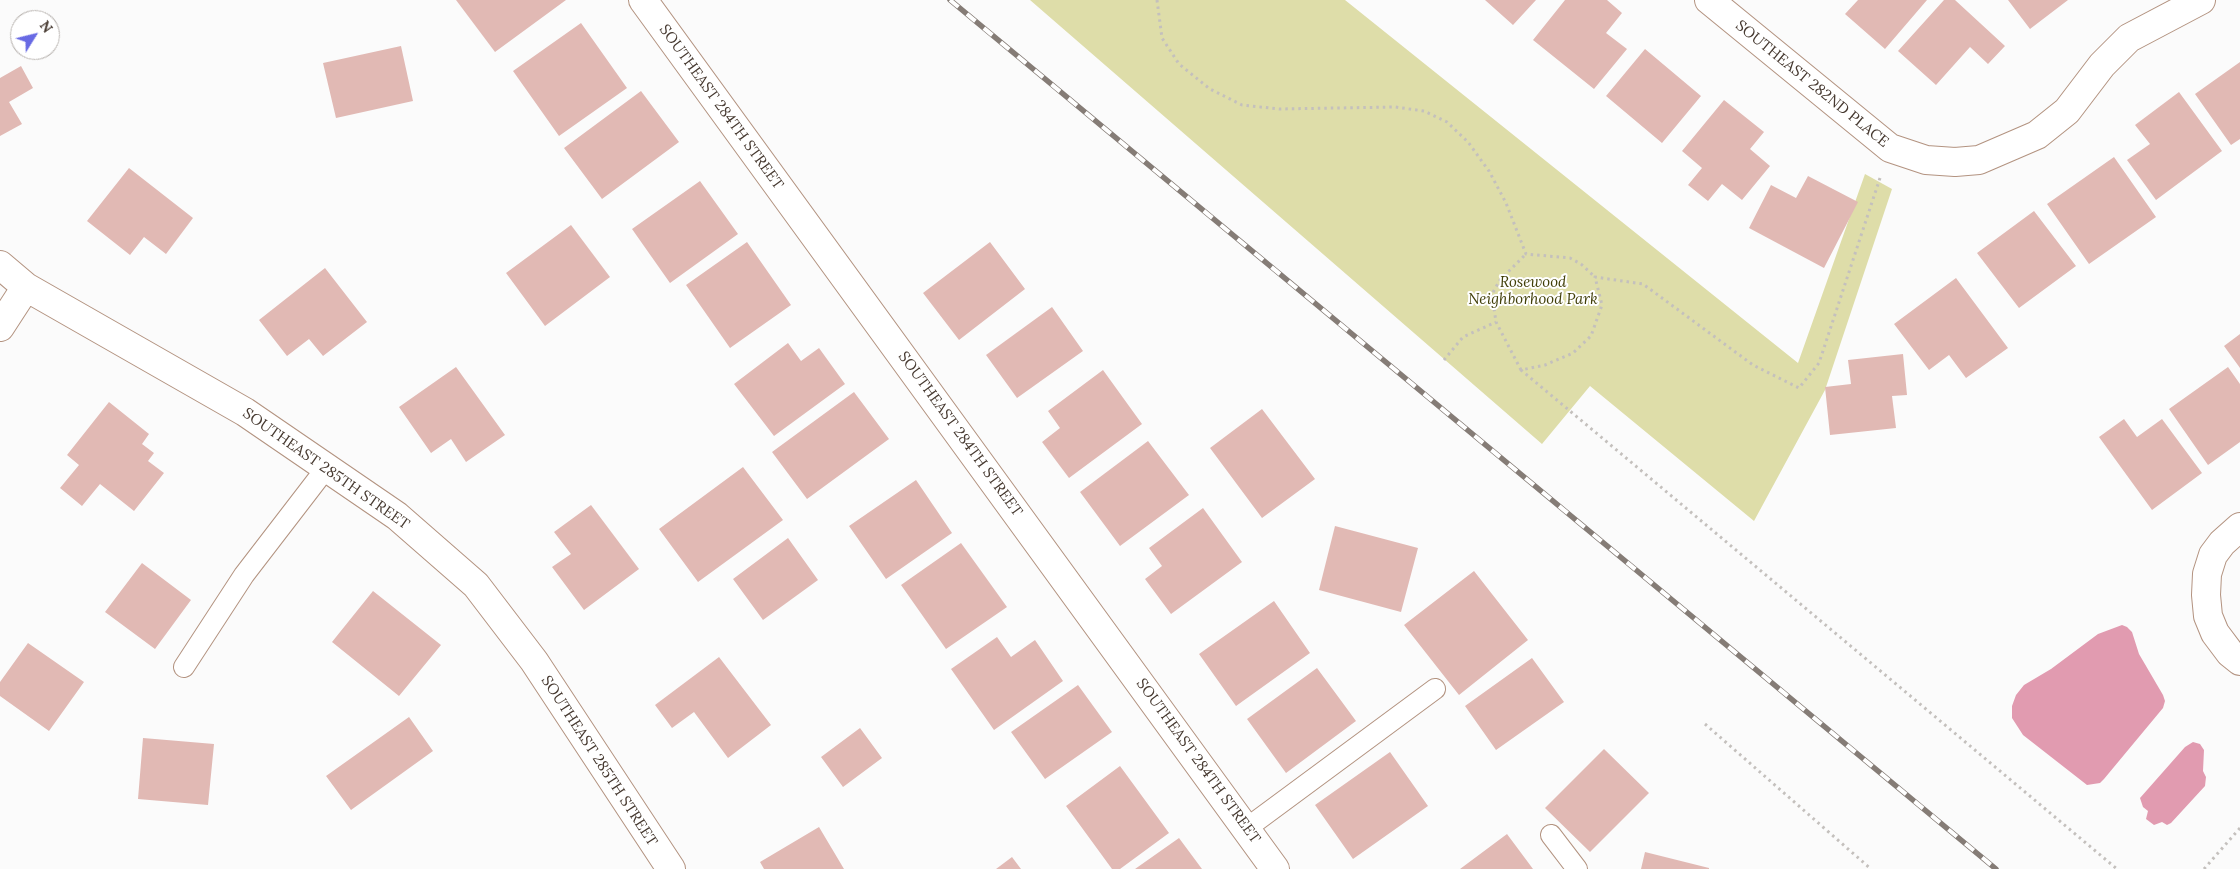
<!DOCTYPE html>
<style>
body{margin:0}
#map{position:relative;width:2240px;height:869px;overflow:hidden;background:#fbfbfb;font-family:Lora,serif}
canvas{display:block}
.north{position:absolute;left:10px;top:10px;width:50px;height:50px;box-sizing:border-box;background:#fff;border:1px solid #b5b0ac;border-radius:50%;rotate:54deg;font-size:14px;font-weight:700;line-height:20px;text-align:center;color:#463930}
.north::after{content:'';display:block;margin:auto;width:18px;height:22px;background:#686ae4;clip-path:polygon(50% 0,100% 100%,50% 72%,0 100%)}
</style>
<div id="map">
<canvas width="2240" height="869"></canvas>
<div class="north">N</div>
</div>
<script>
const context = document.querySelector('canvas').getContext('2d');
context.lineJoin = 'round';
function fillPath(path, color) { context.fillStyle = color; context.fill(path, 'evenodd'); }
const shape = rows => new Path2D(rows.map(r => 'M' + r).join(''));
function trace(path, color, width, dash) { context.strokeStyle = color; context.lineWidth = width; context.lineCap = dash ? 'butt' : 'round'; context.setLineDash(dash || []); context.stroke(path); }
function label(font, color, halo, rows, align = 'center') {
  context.font = font + ' Lora,serif'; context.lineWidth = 4; context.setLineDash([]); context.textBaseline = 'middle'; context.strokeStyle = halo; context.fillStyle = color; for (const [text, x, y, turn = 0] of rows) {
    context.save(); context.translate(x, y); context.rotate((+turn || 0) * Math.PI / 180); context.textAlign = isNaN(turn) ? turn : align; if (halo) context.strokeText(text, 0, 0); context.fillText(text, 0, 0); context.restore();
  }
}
const green = shape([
 [1030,0,1345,0,1798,363,1865,174,1892,189,1825,390,1754,521,1590,386,1542,444]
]);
const water = shape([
 [2122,625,2127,627,2132,632,2139,654,2163,695,2165,701,2163,708,2104,779,2100,783,2087,785,2023,735,2012,718,2012,706,2016,695,2024,685,2051,669,2098,634],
 [2193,742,2200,744,2204,750,2203,771,2206,777,2205,786,2171,823,2167,825,2162,822,2154,825,2146,819,2148,811,2143,807,2140,798,2185,747]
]);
const building = shape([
 [456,0,566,0,495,52],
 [1485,0,1536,0,1513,25],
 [1565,0,1607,0,1622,13,1606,33,1627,49,1594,89,1533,40],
 [1858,0,1927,0,1885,49,1845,14],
 [1944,0,1955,0,2005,46,1988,64,1970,47,1936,85,1898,51],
 [2008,0,2068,0,2030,29],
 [581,23,627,88,559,136,513,71],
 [401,46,413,101,336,118,323,63],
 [1645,49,1701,96,1662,143,1606,96],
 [2240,62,2240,139,2231,145,2195,94],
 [21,66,33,88,9,102,22,124,0,136,0,78],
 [641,91,679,142,602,199,564,148],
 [2179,92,2222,151,2156,200,2127,160,2150,144,2135,125],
 [1724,100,1764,132,1750,149,1770,166,1742,200,1722,184,1708,201,1688,185,1702,168,1682,151],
 [2114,157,2156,217,2089,264,2047,204],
 [129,168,193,218,166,254,144,237,130,255,87,221],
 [1808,176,1858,202,1824,268,1749,228,1771,185,1796,198],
 [700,181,738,234,670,283,632,229],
 [2034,211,2076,266,2019,308,1977,253],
 [571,225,610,277,545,326,506,273],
 [747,242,791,305,730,348,686,285],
 [990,242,1025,289,959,340,923,293],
 [325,268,367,322,323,356,309,339,287,356,259,320],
 [1956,278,2008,348,1966,378,1949,355,1929,370,1894,324],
 [1052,307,1083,351,1017,398,986,355],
 [2240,334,2240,368,2224,346],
 [788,343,801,361,819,348,845,384,774,436,734,384],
 [1903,354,1907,395,1892,396,1896,428,1830,435,1825,387,1851,384,1848,360],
 [456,367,505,435,466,462,451,439,431,453,399,407],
 [2228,367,2240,384,2240,442,2208,465,2169,409],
 [1103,370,1142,424,1069,478,1042,442,1060,428,1048,411],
 [854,392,889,439,807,499,772,452],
 [109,402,149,434,142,444,154,453,148,461,164,473,134,511,100,484,82,506,60,488,79,465,67,455],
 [1262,409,1315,479,1262,518,1210,448],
 [2124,419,2137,437,2162,419,2202,473,2152,510,2099,437],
 [1148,441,1189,495,1120,546,1080,492],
 [743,467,783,520,698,582,659,529],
 [916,480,952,533,886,579,849,526],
 [591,505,639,569,584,610,552,567,571,554,554,532],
 [1203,508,1242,562,1171,614,1145,579,1162,566,1149,548],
 [1335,526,1418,548,1401,612,1319,590],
 [788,538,818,580,763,620,733,579],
 [961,543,1007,607,946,649,901,585],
 [142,563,191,600,155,649,105,612],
 [1474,571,1528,640,1459,695,1404,625],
 [373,591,441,645,399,696,332,642],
 [1274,601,1310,653,1236,706,1199,654],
 [997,637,1011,657,1035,640,1063,681,994,730,951,669],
 [28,643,84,682,49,731,0,696,0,682],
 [719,657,771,725,728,758,694,712,672,728,655,705],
 [1532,658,1564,702,1496,750,1465,706],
 [1317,668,1356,721,1286,773,1247,719],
 [1078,685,1112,732,1045,779,1011,732],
 [409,717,433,751,351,810,326,776],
 [860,728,882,758,843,787,821,757],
 [143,738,214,744,208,805,138,799],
 [1604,749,1649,793,1590,852,1545,808],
 [1390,752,1428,806,1353,859,1315,805],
 [1120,766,1169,833,1120,869,1112,869,1066,806],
 [819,827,844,869,764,869,760,862],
 [1507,834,1533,869,1460,869],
 [1179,838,1202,869,1135,869],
 [1645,852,1709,868,1709,869,1641,869],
 [1012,857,1021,869,996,869]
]);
const path = shape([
 [1157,0,1162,38,1179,64,1210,89,1242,105,1279,109,1395,107,1424,111,1447,122,1468,142,1489,171,1506,203,1526,254,1570,258,1581,264,1595,277],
 [1880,178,1819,363,1799,388,1753,365,1643,284,1595,277,1602,305,1591,336,1573,353,1545,365,1521,370,2117,869],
 [1444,360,1463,337,1496,322],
 [1521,370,1496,322,1492,294,1500,280,1526,254],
 [1705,724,1871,869],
 [2204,869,2240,828]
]);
const service = shape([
 [184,667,244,575,327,467],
 [1247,828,1435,689],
 [1551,835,1577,869]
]);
const minor = shape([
 [643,0,1275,869],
 [1709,0,1890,148,1926,160,1955,162,1979,160,2037,135,2067,111,2102,65,2129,38,2201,0],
 [0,265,26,287,245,412,397,516,476,585,534,661,671,869],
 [0,327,26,287],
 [2240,527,2222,543,2213,555,2207,574,2206,595,2208,616,2215,633,2230,653,2240,661]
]);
const rail = shape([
 [950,0,1996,869]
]);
const streetNames = [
 ["SOUTHEAST 282ND PLACE",1812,84,39],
 ["SOUTHEAST 284TH STREET",721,107,54],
 ["SOUTHEAST 284TH STREET",960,434,54],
 ["SOUTHEAST 285TH STREET",326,469,35],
 ["SOUTHEAST 285TH STREET",599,761,57],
 ["SOUTHEAST 284TH STREET",1198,761,54]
];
const parkNames = [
 ["Rosewood",1533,283],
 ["Neighborhood Park",1533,300]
];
fillPath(green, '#dedda9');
fillPath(water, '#e19bb0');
fillPath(building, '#e1b9b4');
trace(service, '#b39380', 22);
trace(minor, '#b39380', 30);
trace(path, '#c4c0bd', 3, [2.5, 4]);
trace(service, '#fff', 20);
trace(minor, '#fff', 28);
trace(rail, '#857c76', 5.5);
trace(rail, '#fff', 4, [11]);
label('15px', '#463930', '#fff', streetNames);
label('italic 15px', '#403e07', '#fff', parkNames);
</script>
